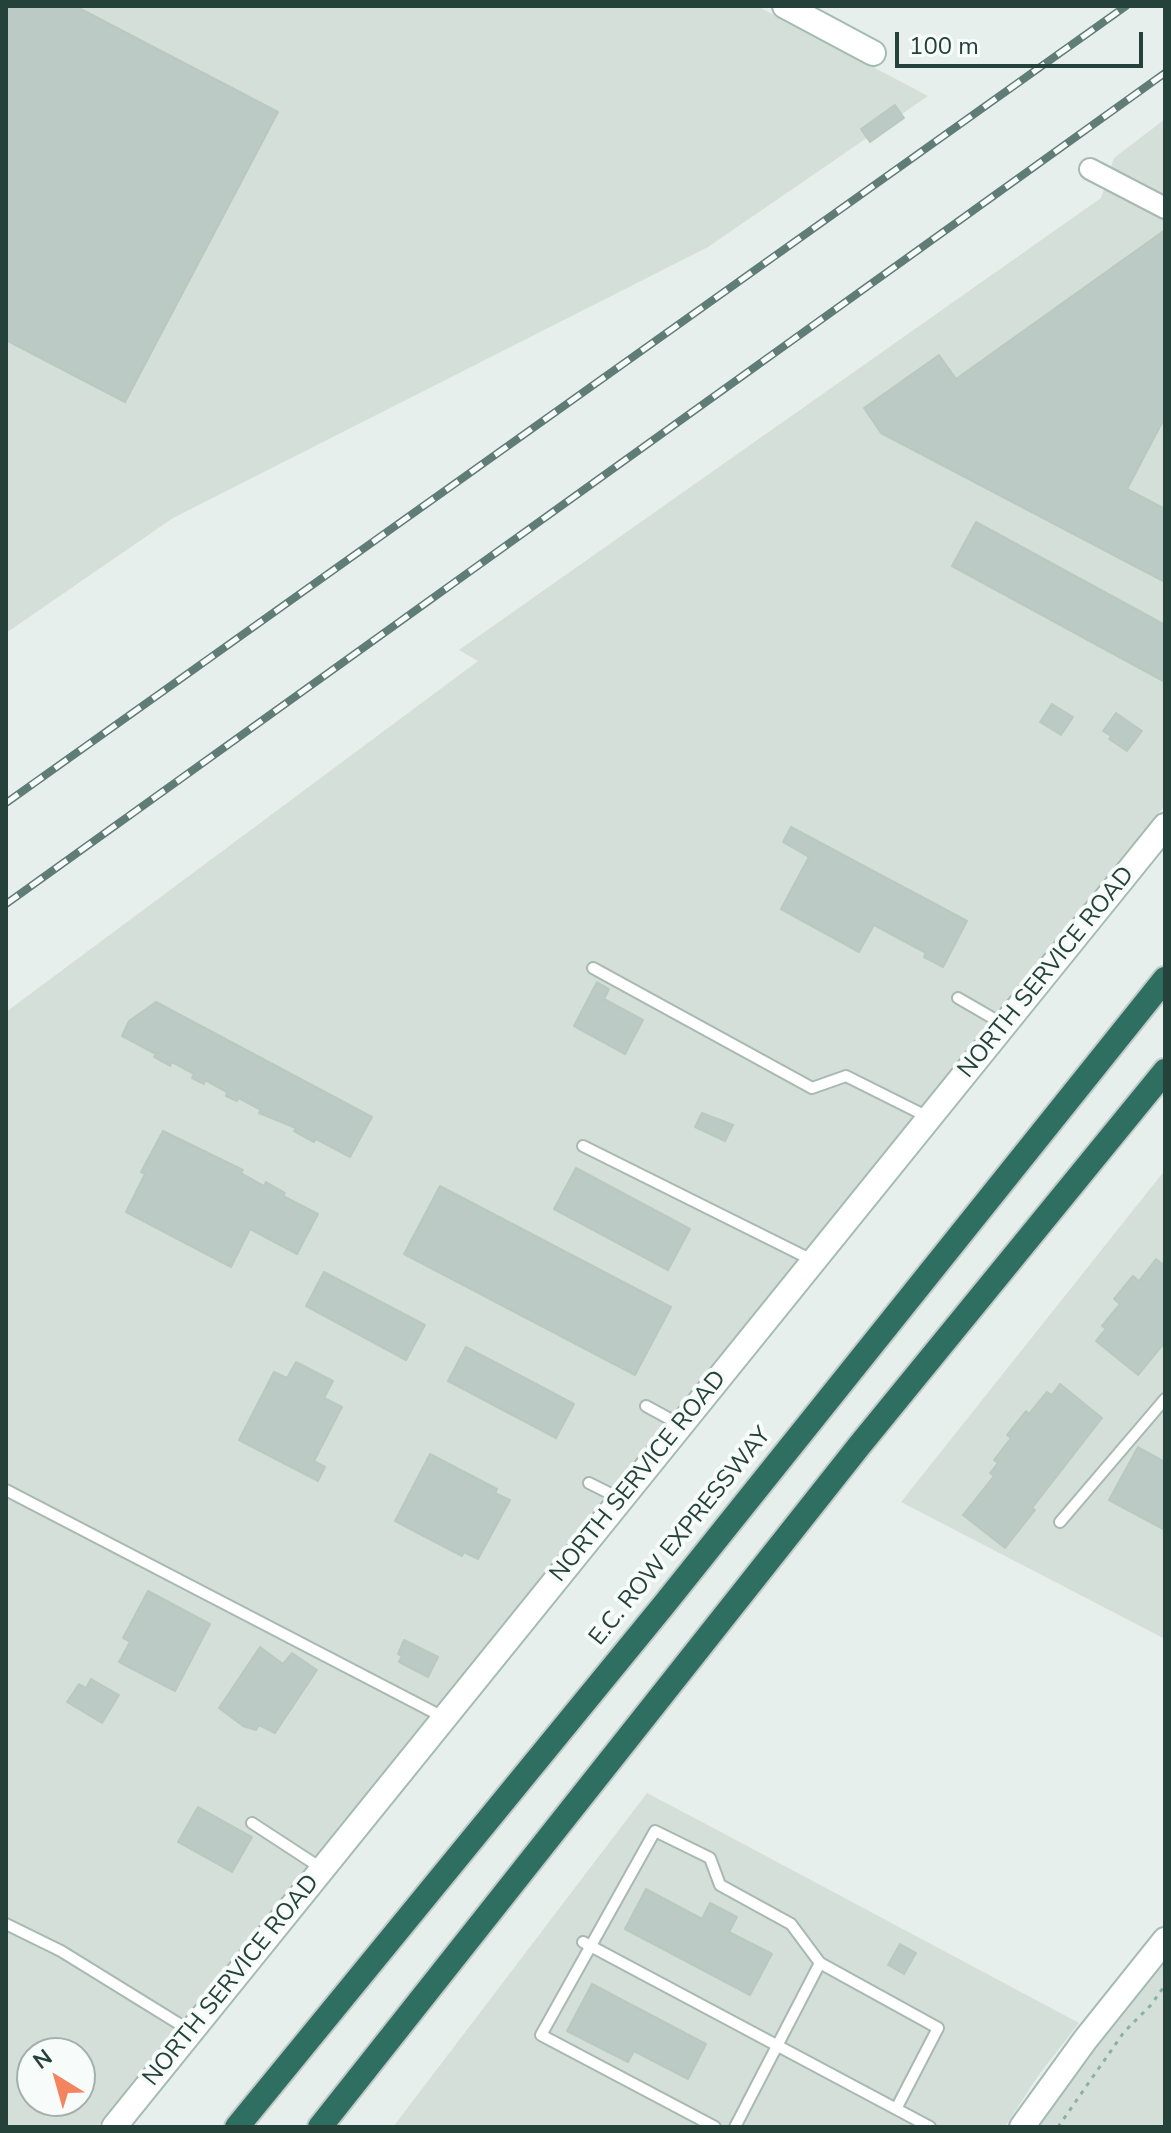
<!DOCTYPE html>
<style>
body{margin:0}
#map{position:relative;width:1171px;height:2133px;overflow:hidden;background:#e6efeb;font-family:"Nunito Sans",sans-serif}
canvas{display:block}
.frame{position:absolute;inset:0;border:8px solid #24423a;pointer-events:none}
.north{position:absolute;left:16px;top:2037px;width:80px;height:80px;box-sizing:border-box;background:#f7fbf9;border:2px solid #a3b1ad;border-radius:50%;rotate:323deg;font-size:22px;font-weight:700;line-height:32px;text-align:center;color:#24423a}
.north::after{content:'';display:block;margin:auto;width:28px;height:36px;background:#f4845f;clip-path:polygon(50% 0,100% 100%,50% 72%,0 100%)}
.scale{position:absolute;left:895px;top:32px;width:248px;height:36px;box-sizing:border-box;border:4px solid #24423a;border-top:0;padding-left:10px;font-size:24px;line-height:28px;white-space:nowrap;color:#24423a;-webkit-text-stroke:6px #f7fbf9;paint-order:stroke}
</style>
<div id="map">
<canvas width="1171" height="2133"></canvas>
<div class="frame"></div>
<div class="north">N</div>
<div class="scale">100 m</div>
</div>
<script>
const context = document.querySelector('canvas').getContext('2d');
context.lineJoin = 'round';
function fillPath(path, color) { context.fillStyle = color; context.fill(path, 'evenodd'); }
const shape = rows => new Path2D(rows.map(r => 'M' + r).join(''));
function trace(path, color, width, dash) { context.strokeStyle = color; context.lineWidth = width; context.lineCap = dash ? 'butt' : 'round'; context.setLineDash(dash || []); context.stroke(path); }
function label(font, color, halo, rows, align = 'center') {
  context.font = font + ' "Nunito Sans",sans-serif'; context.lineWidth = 8; context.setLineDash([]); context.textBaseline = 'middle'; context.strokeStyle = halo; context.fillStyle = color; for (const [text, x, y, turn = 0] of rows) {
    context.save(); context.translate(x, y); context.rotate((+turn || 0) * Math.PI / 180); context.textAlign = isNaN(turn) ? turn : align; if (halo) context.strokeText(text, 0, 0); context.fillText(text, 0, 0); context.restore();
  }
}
const built = shape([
 [6,6,757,6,928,96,708,247,173,518,6,633],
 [1165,119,1165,805,295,1886,97,2127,6,2127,6,1012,478,661,459,650,1101,198,1114,158],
 [32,2053,80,2053,80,2101,32,2101],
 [1165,1170,1165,1639,901,1502],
 [647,1793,719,1831,1079,2023,1038,2076,1005,2127,393,2127],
 [1165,1959,1165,2127,1038,2127,1058,2095]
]);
const building = shape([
 [6,6,75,6,278,112,125,402,6,340,6,6],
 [895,105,904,118,870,142,861,129,895,105],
 [1165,230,1165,417,1127,489,1165,509,1165,582,881,433,864,408,939,355,956,379,1165,230],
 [976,522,1165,625,1165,682,952,566,976,522],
 [1052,704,1073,717,1061,735,1040,722,1052,704],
 [1116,713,1142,731,1127,751,1109,739,1111,736,1103,731,1116,713],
 [791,827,967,921,943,967,924,957,926,953,874,925,859,952,781,909,809,857,783,842,791,827],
 [597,982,609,989,604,999,643,1020,625,1054,574,1026,597,982],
 [156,1002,372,1117,350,1157,316,1139,314,1142,294,1131,296,1128,259,1113,261,1110,239,1098,237,1101,226,1096,227,1092,205,1080,204,1084,192,1078,194,1074,172,1062,170,1066,154,1057,156,1054,122,1036,129,1021,156,1002],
 [702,1113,733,1125,725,1141,695,1127,702,1113],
 [163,1131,243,1170,241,1173,264,1186,266,1182,285,1193,283,1196,318,1214,297,1254,250,1229,231,1267,126,1212,145,1174,141,1172,163,1131],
 [576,1168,690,1229,668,1270,554,1209,576,1168],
 [440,1186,671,1307,635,1375,404,1254,440,1186],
 [1156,1259,1165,1266,1165,1342,1138,1375,1096,1341,1106,1329,1102,1326,1120,1304,1114,1299,1133,1276,1139,1281,1156,1259],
 [324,1272,425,1325,406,1360,306,1306,324,1272],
 [466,1347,574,1404,556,1438,448,1381,466,1347],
 [296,1362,333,1381,324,1398,342,1407,314,1461,325,1467,318,1481,239,1440,274,1372,287,1378,296,1362],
 [1060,1384,1102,1418,1032,1508,1035,1510,1005,1548,963,1515,994,1476,990,1473,998,1463,994,1460,1011,1438,1007,1435,1026,1411,1029,1414,1047,1392,1052,1395,1060,1384],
 [1138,1447,1165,1462,1165,1530,1109,1500,1138,1447],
 [430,1454,497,1489,495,1493,510,1500,478,1559,464,1552,462,1556,395,1521,430,1454],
 [148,1591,210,1624,175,1691,119,1662,130,1642,123,1638,148,1591],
 [404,1640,438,1657,428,1677,399,1662,402,1656,398,1654,404,1640],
 [260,1647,283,1664,292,1653,317,1670,275,1733,259,1725,256,1730,243,1726,219,1708,260,1647],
 [91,1679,119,1695,102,1723,67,1702,79,1684,86,1688,91,1679],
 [198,1807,252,1837,232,1872,178,1842,198,1807],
 [646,1889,702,1919,710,1903,737,1917,729,1932,772,1954,750,1995,625,1929,646,1889],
 [900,1944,916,1953,904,1974,888,1965,900,1944],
 [592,1984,706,2044,688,2079,634,2051,628,2062,567,2031,592,1984]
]);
const path = shape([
 [1058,2127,1124,2032,1151,2005,1165,1985]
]);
const lane = shape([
 [593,968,812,1088,846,1076,928,1117],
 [958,998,1003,1024],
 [583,1146,812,1260],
 [646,1406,679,1424],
 [589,1483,619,1498],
 [6,1490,443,1717],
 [1060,1522,1165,1399],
 [252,1823,321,1868],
 [6,1924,61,1951,189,2030],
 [583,1942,930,2127],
 [715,2127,541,2035,655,1831,710,1858,720,1885,791,1924,820,1963,938,2028,896,2109],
 [735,2127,820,1963]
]);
const street = shape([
 [1090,169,1165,208]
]);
const secondary = shape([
 [785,6,873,53],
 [114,2127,1165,826],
 [1022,2127,1085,2040,1165,1940]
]);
const highway = shape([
 [237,2127,663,1606,1165,979],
 [320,2127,859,1446,1165,1071]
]);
const rail = shape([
 [6,803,1126,6],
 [6,904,1165,73]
]);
const streetNames = [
 ["NORTH SERVICE ROAD",1047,973,-51],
 ["NORTH SERVICE ROAD",639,1477,-51],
 ["E.C. ROW EXPRESSWAY",681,1537,-51],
 ["NORTH SERVICE ROAD",232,1981,-51]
];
fillPath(built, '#d4dfda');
fillPath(building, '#bbcac4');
trace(building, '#b8c9c2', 2);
trace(lane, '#a8b8b2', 14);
trace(street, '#a8b8b2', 24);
trace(secondary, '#a4bbb3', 28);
trace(highway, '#c2cac8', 28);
trace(path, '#86b3a5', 3, [4, 6]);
trace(lane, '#fff', 10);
trace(street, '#fff', 20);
trace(secondary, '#fff', 24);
trace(highway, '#2f6f62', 24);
trace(rail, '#5f7d75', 8);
trace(rail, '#f7fbf9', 5, [15]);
label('24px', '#24423a', '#f7fbf9', streetNames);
</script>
